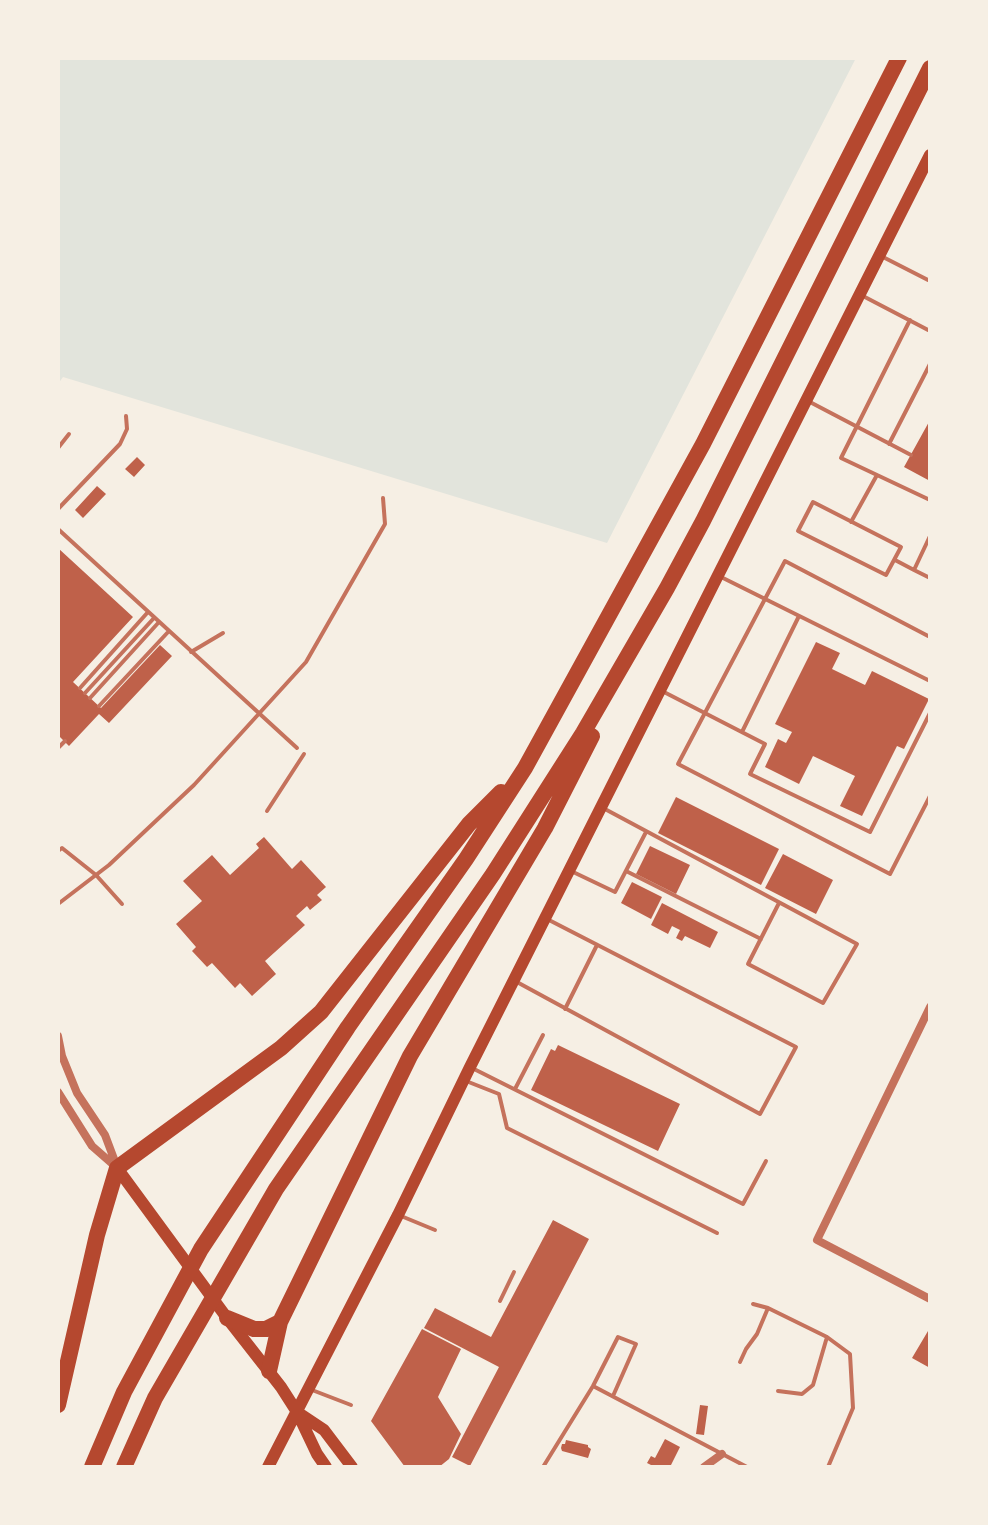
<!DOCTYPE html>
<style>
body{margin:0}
#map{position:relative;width:988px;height:1525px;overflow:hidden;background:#f6efe4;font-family:"Alegreya Sans",sans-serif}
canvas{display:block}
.frame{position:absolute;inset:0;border:60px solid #f6efe4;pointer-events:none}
</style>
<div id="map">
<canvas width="988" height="1525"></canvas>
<div class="frame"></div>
</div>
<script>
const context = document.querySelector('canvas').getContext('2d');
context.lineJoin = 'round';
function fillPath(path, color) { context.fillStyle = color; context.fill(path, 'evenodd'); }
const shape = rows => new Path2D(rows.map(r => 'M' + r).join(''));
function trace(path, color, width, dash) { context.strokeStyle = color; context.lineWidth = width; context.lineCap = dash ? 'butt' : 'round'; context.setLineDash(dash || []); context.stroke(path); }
const green = shape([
 [58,58,856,58,607,543,63,377,58,384]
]);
const building = shape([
 [930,420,930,481,904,467],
 [137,457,145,465,134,477,125,469],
 [97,486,106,494,83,518,75,510],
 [58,548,133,617,73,682,101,708,160,645,172,656,109,723,99,714,69,746,58,735],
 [816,642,840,653,832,669,865,685,872,671,929,699,904,749,897,746,862,816,840,806,855,776,813,756,799,784,765,767,778,739,786,743,792,732,775,724],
 [676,797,779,849,761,885,658,833],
 [264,837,292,869,301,860,326,887,317,895,322,900,310,910,307,906,296,916,305,925,265,961,276,974,252,996,240,983,235,988,212,963,207,967,192,951,196,947,176,924,202,901,183,881,212,855,230,875,259,848,256,844],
 [650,846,690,865,676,894,636,874],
 [783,854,833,880,816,914,765,888],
 [632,882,662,897,651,919,621,903],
 [662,903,718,932,710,948,685,936,682,941,676,938,680,930,672,926,668,934,651,925],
 [558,1045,680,1104,658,1151,531,1090,551,1049,555,1051],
 [553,1220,589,1239,470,1466,452,1457,499,1367,424,1328,435,1308,491,1337],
 [422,1329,461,1349,438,1397,461,1434,449,1459,439,1467,405,1467,371,1421],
 [928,1331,930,1333,930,1368,912,1358],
 [700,1405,708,1406,704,1435,696,1434],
 [665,1439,680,1447,670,1467,650,1467,651,1465,647,1463,651,1456,655,1458],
 [566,1440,588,1445,588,1447,591,1449,588,1458,562,1451,561,1448,562,1444,565,1444]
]);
const service = shape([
 [881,256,928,280],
 [861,295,930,331],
 [910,320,841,458,930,500],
 [808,401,911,455],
 [889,444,930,364],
 [58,448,69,434],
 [813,502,901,547,886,575,798,531,813,502],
 [58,509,120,444,127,429,126,416],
 [851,522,877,475],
 [58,529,297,748],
 [930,536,914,570,930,578],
 [895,560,914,570],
 [721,577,930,681],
 [930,637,785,561,678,764,890,874,930,796],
 [191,652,223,633],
 [80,688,148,612],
 [662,691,765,744,750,774,870,832,930,713],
 [85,693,154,618],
 [90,698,159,622],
 [99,706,169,631],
 [742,732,799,616],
 [58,748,65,741],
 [603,808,857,944,823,1003,748,964,779,903],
 [267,811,304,754],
 [58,851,62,848,96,875,122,904],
 [571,871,615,892,646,832],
 [626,871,761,939],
 [58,904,109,865,194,785,306,662,385,524,383,498],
 [515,981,760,1114,796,1047,547,919],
 [565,1009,597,945],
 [472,1068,743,1204,766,1161],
 [466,1081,499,1094,507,1128,717,1233],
 [515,1089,543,1035],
 [401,1216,435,1230],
 [500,1301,514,1272],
 [753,1304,768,1308,827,1337,850,1354,853,1408,828,1467],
 [740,1362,746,1349,757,1334,768,1308],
 [593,1386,747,1467],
 [312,1390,351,1405],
 [778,1391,802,1394,813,1385,827,1337],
 [543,1467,593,1386,618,1337,636,1344,613,1396]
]);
const minor = shape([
 [930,1007,817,1240,930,1299],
 [58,1036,62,1056,77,1093,105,1135,117,1167],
 [58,1092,92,1146,116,1167],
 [704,1467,722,1454]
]);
const secondary = shape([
 [117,1168,227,1318,281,1387,297,1412,317,1454,326,1467],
 [300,1414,324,1430,352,1467],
 [268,1467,398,1215,470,1067,930,155]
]);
const motorway = shape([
 [227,1318,254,1329,266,1329,280,1322],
 [269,1371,280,1322,410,1056,545,828,592,736],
 [58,1405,97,1235,117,1168,281,1048,321,1012,469,824,501,792],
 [92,1467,124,1392,201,1249,348,1027,466,859,525,768,703,444,899,58],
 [124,1467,155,1398,276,1189,493,874,583,733,667,588,703,521,930,68]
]);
fillPath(green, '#e2e4dc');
fillPath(building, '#bf614a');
trace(service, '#c5725c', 4);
trace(minor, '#c5725c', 8);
trace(secondary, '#b5482f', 12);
trace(motorway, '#b5482f', 16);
</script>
